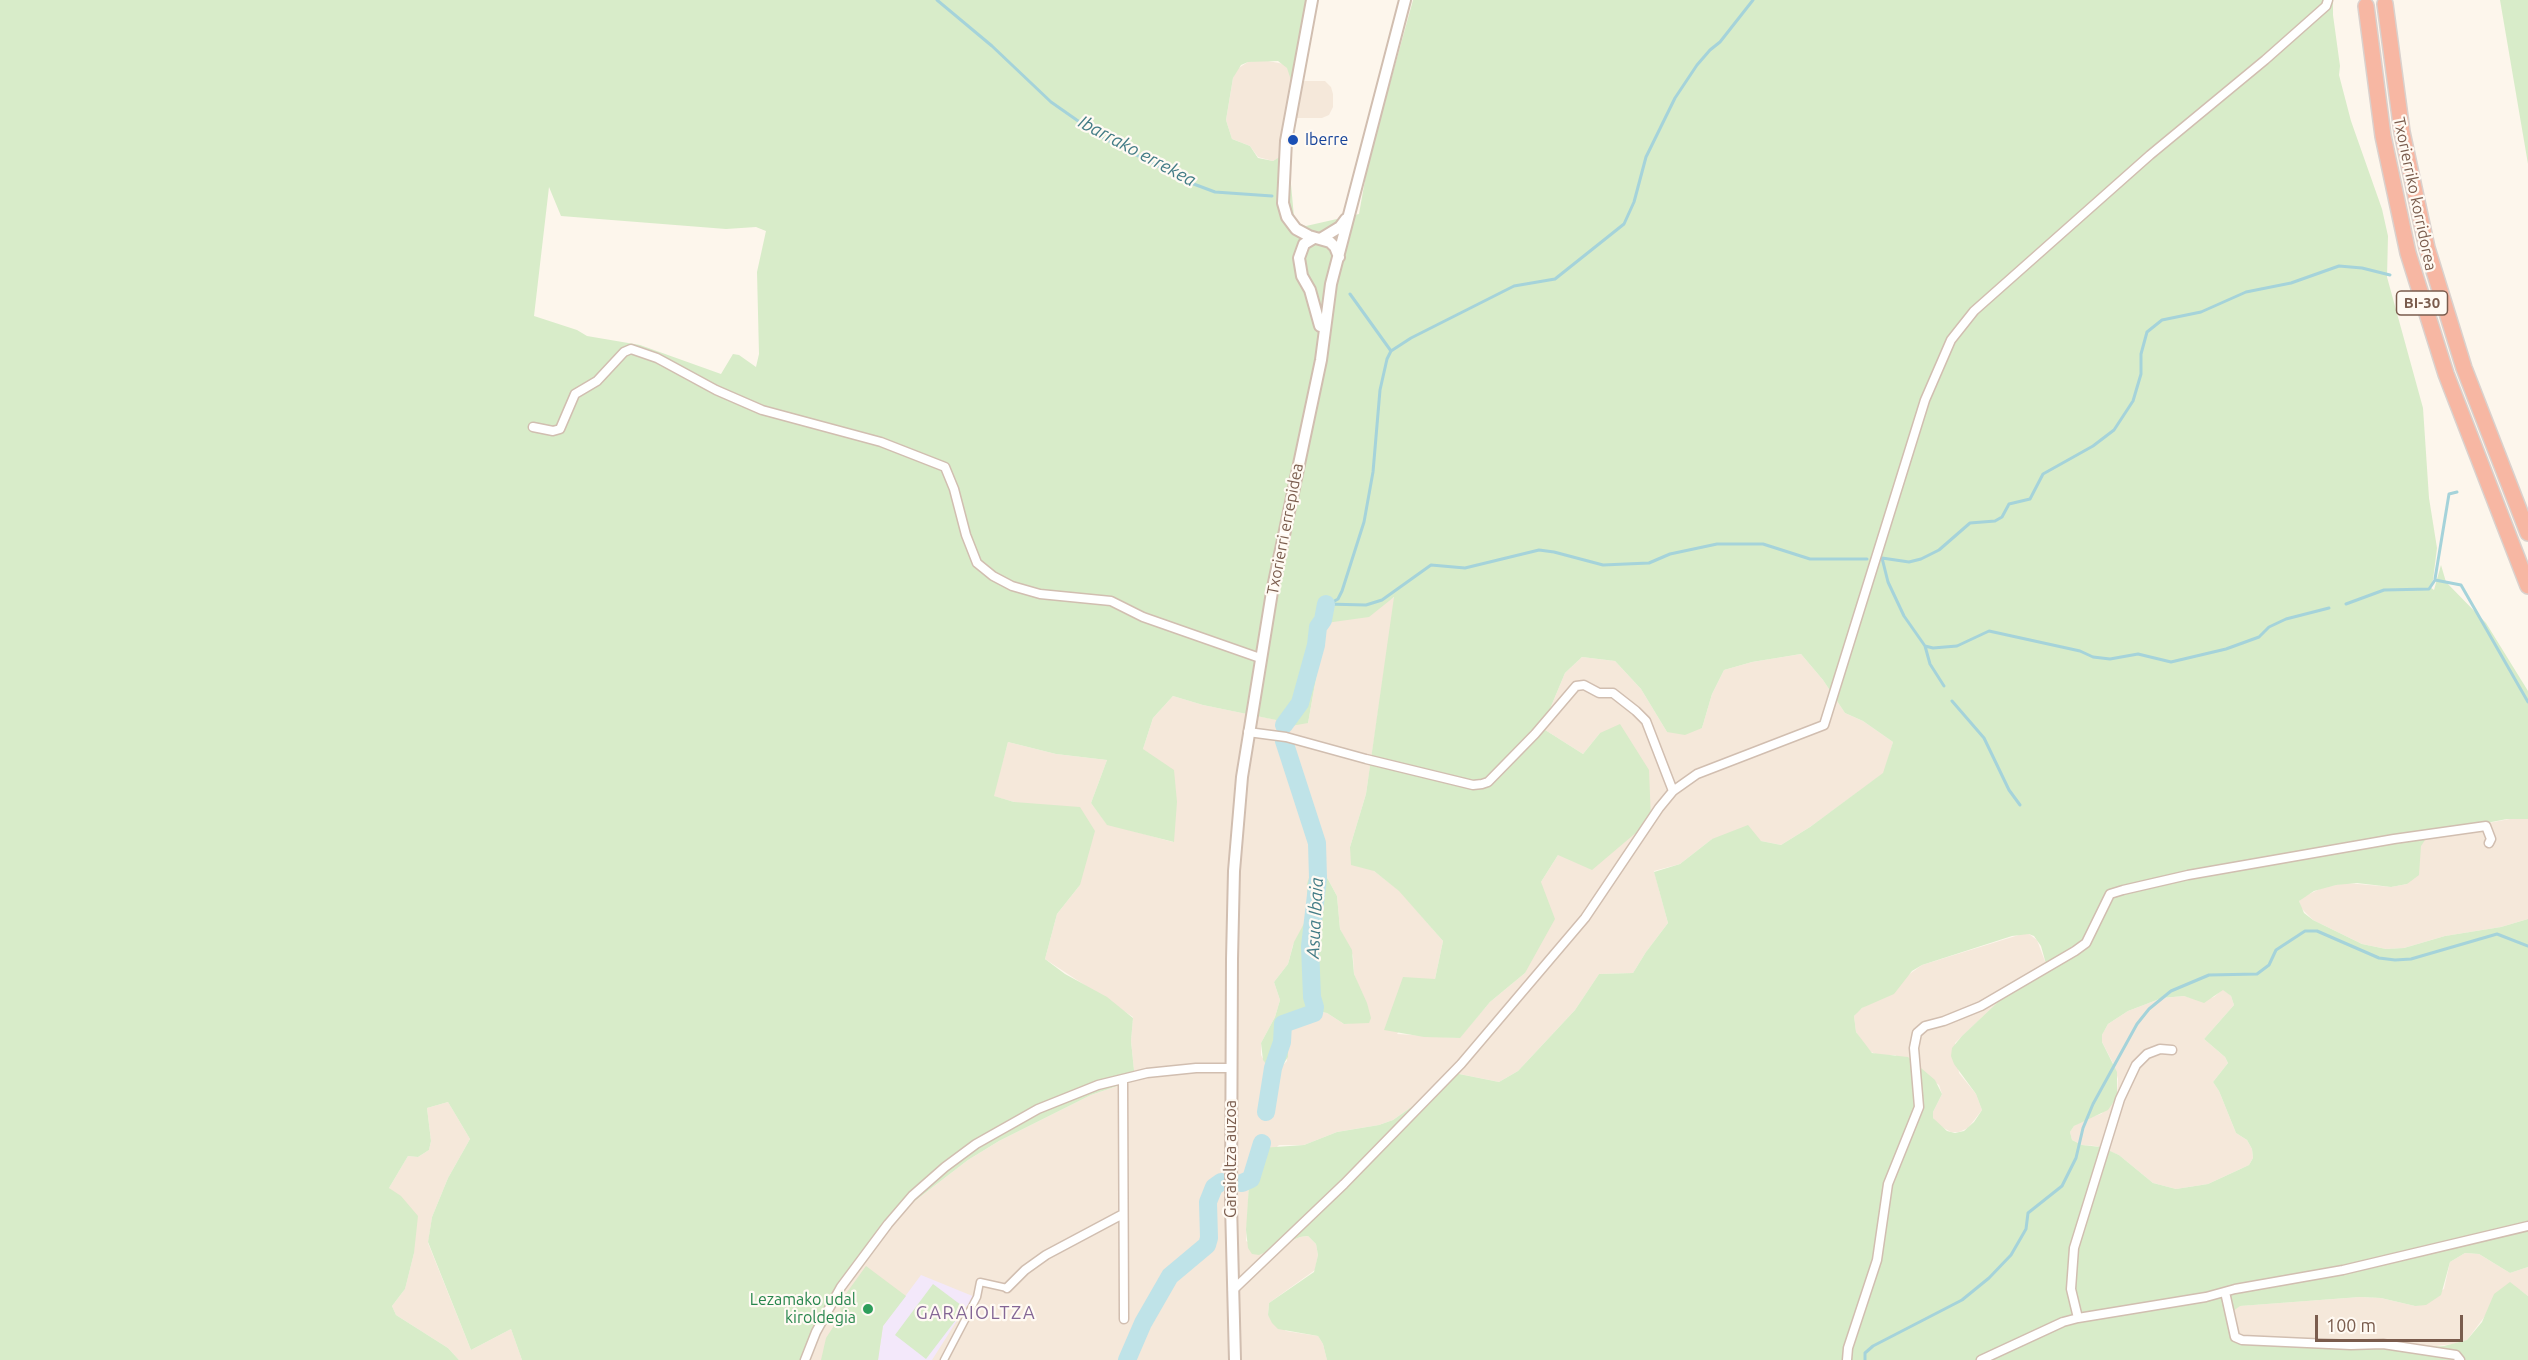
<!DOCTYPE html>
<style>
body{margin:0}
#map{position:relative;width:2528px;height:1360px;overflow:hidden;background:#fdf6ec;font-family:Ubuntu,sans-serif}
canvas{display:block}
.scale{position:absolute;left:2315px;top:1315px;width:148px;height:27px;box-sizing:border-box;border:3px solid #7a5c4d;border-top:0;padding-left:8px;font-size:18px;line-height:21px;white-space:nowrap;color:#7a5c4d;-webkit-text-stroke:4px #fffaf3;paint-order:stroke}
</style>
<div id="map">
<canvas width="2528" height="1360"></canvas>
<div class="scale">100 m</div>
</div>
<script>
const context = document.querySelector('canvas').getContext('2d');
context.lineJoin = 'round';
function fillPath(path, color) { context.fillStyle = color; context.fill(path, 'evenodd'); }
const shape = rows => new Path2D(rows.map(r => 'M' + r).join(''));
function trace(path, color, width, dash) { context.strokeStyle = color; context.lineWidth = width; context.lineCap = dash ? 'butt' : 'round'; context.setLineDash(dash || []); context.stroke(path); }
function label(font, color, halo, rows, align = 'center') {
  context.font = font + ' Ubuntu,sans-serif'; context.lineWidth = 4.5; context.setLineDash([]); context.textBaseline = 'middle'; context.strokeStyle = halo; context.fillStyle = color; for (const [text, x, y, turn = 0] of rows) {
    context.save(); context.translate(x, y); context.rotate((+turn || 0) * Math.PI / 180); context.textAlign = isNaN(turn) ? turn : align; if (halo) context.strokeText(text, 0, 0); context.fillText(text, 0, 0); context.restore();
  }
}
const residential = shape([
 [1263,60,1284,64,1300,81,1325,81,1331,87,1333,94,1333,107,1329,115,1322,118,1292,118,1281,157,1273,161,1258,157,1250,146,1232,139,1226,120,1233,78,1237,69,1248,62],
 [1395,597,1366,794,1350,847,1374,871,1400,891,1443,941,1435,979,1397,1034,1459,1038,1490,1002,1525,973,1541,882,1558,855,1600,733,1583,754,1542,728,1565,673,1582,657,1615,661,1641,689,1667,732,1702,728,1712,694,1724,670,1752,662,1801,654,1823,680,1845,713,1863,721,1893,742,1884,773,1810,827,1781,845,1761,841,1712,839,1680,864,1654,871,1668,923,1646,952,1633,973,1599,974,1575,1010,1518,1071,1499,1082,1449,1072,1417,1103,1393,1120,1379,1125,1337,1132,1304,1145,1279,1145,1257,1166,1249,1184,1246,1241,1265,1253,1300,1237,1308,1236,1316,1244,1318,1255,1315,1270,1269,1303,1268,1315,1286,1331,1318,1336,1323,1344,1327,1360,803,1360,808,1340,846,1274,873,1237,894,1217,968,1160,999,1141,1091,1095,1135,1080,1131,1041,1133,1017,1045,959,1057,914,1080,885,1014,802,993,796,1008,742,1056,754,1107,760,1091,803,1107,824,1173,842,1143,749,1153,718,1173,696,1203,705,1277,720,1308,723,1326,623,1342,619],
 [1324,872,1337,896,1340,929,1353,956,1354,974,1370,1021,1344,1024,1327,1013,1317,1011,1302,1021,1288,1024,1287,1061,1284,1064,1281,1065,1266,1064,1261,1055,1261,1043,1275,1017,1280,1000,1274,982,1288,964,1293,945,1306,922,1308,910],
 [2515,818,2528,819,2528,919,2501,927,2445,936,2404,948,2386,949,2362,944,2313,920,2301,908,2299,901,2303,897,2324,887,2347,883,2391,887,2407,884,2422,842,2427,837,2440,832],
 [2022,934,2029,934,2037,940,2046,964,2001,999,1955,1043,1959,1073,1976,1094,1982,1110,1968,1128,1959,1132,1951,1132,1938,1125,1933,1118,1933,1112,1942,1094,1939,1085,1895,1055,1878,1055,1867,1050,1856,1032,1854,1016,1858,1011,1922,965],
 [2223,989,2231,996,2234,1005,2204,1039,2225,1057,2228,1063,2213,1082,2219,1091,2236,1133,2247,1140,2252,1149,2253,1158,2249,1165,2208,1184,2176,1189,2153,1183,2119,1155,2096,1146,2082,1145,2072,1140,2070,1132,2074,1126,2085,1119,2101,1114,2117,1097,2118,1079,2114,1065,2102,1042,2102,1035,2108,1024,2128,1011,2162,998,2184,996,2199,1000,2214,997],
 [448,1102,470,1139,448,1178,432,1217,428,1243,471,1350,511,1329,522,1360,459,1360,448,1348,396,1315,392,1306,405,1289,414,1253,389,1188,408,1156,418,1157,429,1150,431,1141,427,1108],
 [2465,1253,2479,1254,2510,1273,2528,1267,2528,1296,2520,1290,2485,1316,2467,1340,2453,1344,2429,1347,2240,1337,2229,1316,2231,1311,2239,1306,2360,1297,2381,1298,2415,1306,2444,1289,2450,1262]
]);
const education = shape([
 [921,1275,975,1297,965,1308,932,1360,878,1360,883,1326]
]);
const green = shape([
 [0,0,1306,0,1309,36,1303,81,1292,83,1287,68,1278,61,1248,62,1241,65,1233,78,1226,120,1232,139,1250,146,1258,158,1273,161,1288,152,1294,217,1300,224,1306,226,1359,214,1368,163,1413,0,2333,0,2333,15,2340,66,2339,75,2351,121,2382,209,2388,236,2387,277,2423,408,2429,498,2437,548,2433,580,2430,587,2434,590,2441,565,2446,582,2486,623,2528,691,2528,819,2507,819,2440,832,2427,837,2421,846,2419,875,2407,884,2391,887,2357,883,2336,885,2314,891,2299,901,2304,913,2313,920,2362,944,2386,949,2404,948,2445,936,2501,927,2528,919,2528,1267,2510,1273,2479,1254,2465,1253,2450,1262,2441,1295,2426,1305,2415,1306,2381,1298,2360,1297,2240,1306,2229,1314,2240,1337,2429,1347,2444,1346,2467,1340,2482,1322,2494,1294,2510,1282,2528,1296,2528,1360,1327,1360,1323,1344,1318,1336,1278,1329,1272,1323,1268,1315,1269,1303,1314,1272,1318,1255,1316,1244,1308,1236,1300,1237,1259,1255,1252,1254,1248,1248,1246,1230,1249,1184,1253,1179,1261,1148,1304,1145,1337,1132,1379,1125,1393,1120,1417,1103,1449,1072,1499,1082,1518,1071,1575,1010,1599,974,1633,973,1646,952,1668,923,1654,872,1680,864,1712,839,1748,825,1761,841,1781,845,1810,827,1883,773,1893,742,1863,721,1845,713,1823,680,1801,654,1752,662,1724,670,1712,694,1702,728,1685,735,1667,732,1641,689,1615,661,1582,657,1565,673,1542,728,1583,754,1600,733,1620,724,1649,770,1651,820,1592,870,1558,855,1541,882,1555,919,1525,973,1490,1002,1460,1038,1424,1037,1384,1030,1403,977,1435,979,1443,941,1399,891,1374,871,1351,865,1350,847,1366,794,1394,597,1369,617,1326,623,1308,723,1285,727,1276,720,1203,705,1173,696,1153,718,1143,749,1174,770,1177,802,1174,842,1107,825,1091,803,1107,760,1056,754,1008,742,994,796,1014,802,1080,807,1095,831,1080,885,1057,914,1045,959,1065,974,1107,997,1133,1018,1131,1041,1135,1080,1091,1095,999,1141,968,1160,894,1217,873,1237,846,1274,808,1340,803,1360,522,1360,511,1329,471,1350,428,1242,432,1217,448,1178,470,1139,448,1102,427,1108,431,1141,429,1150,418,1157,408,1156,389,1188,401,1196,418,1216,414,1253,405,1289,392,1306,396,1315,448,1348,459,1360,0,1360],
 [549,187,561,216,726,229,756,227,766,231,757,272,759,354,756,367,739,355,733,354,721,374,640,345,587,336,577,330,534,316],
 [2029,934,2034,936,2041,946,2046,964,2001,999,1962,1036,1952,1048,1951,1056,1954,1064,1976,1094,1982,1110,1974,1122,1964,1131,1955,1133,1947,1131,1933,1118,1933,1112,1942,1094,1935,1080,1908,1057,1872,1053,1856,1032,1854,1016,1862,1008,1894,994,1912,971,1922,965,2012,936],
 [2223,990,2231,996,2234,1005,2204,1039,2225,1057,2228,1063,2213,1082,2219,1091,2236,1133,2247,1140,2252,1149,2253,1158,2249,1165,2208,1184,2176,1189,2153,1183,2119,1155,2101,1147,2082,1145,2072,1140,2070,1132,2074,1126,2108,1110,2117,1097,2117,1072,2102,1042,2102,1035,2108,1024,2128,1011,2162,998,2184,996,2204,1003],
 [2500,0,2528,0,2528,164],
 [1314,862,1324,872,1337,896,1340,929,1352,950,1354,974,1367,1003,1371,1018,1369,1023,1344,1024,1327,1013,1317,1011,1311,1017,1288,1024,1288,1057,1284,1063,1275,1067,1266,1064,1263,1060,1261,1043,1275,1017,1280,1000,1274,982,1288,964,1294,942,1307,918,1307,884],
 [866,1266,906,1296,883,1326,878,1360,821,1360,826,1338,841,1315,840,1302],
 [933,1284,965,1308,926,1359,895,1335]
]);
const stream = shape([
 [937,0,992,46,1051,102,1101,137,1191,183,1215,192,1272,196],
 [1391,351,1411,338,1514,286,1555,279,1624,224,1634,202,1646,157,1675,98,1697,65,1710,50,1720,42,1753,0],
 [1882,558,1909,562,1921,559,1939,550,1970,523,1995,521,2002,517,2009,504,2030,499,2043,474,2093,446,2114,430,2133,401,2141,374,2141,354,2147,332,2162,320,2201,312,2246,292,2291,283,2339,266,2362,268,2390,275],
 [1882,558,1888,582,1904,616,1925,646,1933,648,1957,646,1989,631,2080,651,2093,657,2110,659,2138,654,2171,662,2226,649,2259,637,2269,627,2286,619,2329,608],
 [2435,579,2449,494,2457,492],
 [1331,603,1338,599,1342,591,1364,522,1373,472,1380,390,1387,359,1391,351,1350,294],
 [1326,604,1366,605,1382,600,1431,565,1465,568,1539,550,1554,552,1603,565,1649,563,1670,554,1717,544,1763,544,1810,559,1867,559],
 [2346,604,2384,590,2429,589,2435,580,2461,585,2528,702],
 [1925,646,1930,664,1944,686],
 [1952,701,1984,738,2009,790,2020,805],
 [1865,1360,1865,1353,1873,1346,1962,1300,1989,1278,2011,1255,2026,1229,2028,1213,2062,1186,2076,1158,2083,1128,2093,1104,2137,1024,2149,1009,2171,991,2209,975,2257,974,2269,965,2276,950,2305,931,2317,931,2379,958,2395,960,2411,959,2497,934,2528,946]
]);
const river = shape([
 [1284,725,1300,703,1316,645,1318,627,1323,620,1326,604],
 [1266,1112,1273,1068,1282,1042,1283,1024,1314,1013,1315,1007,1312,997,1310,946,1318,878,1317,843,1284,741],
 [1242,1183,1251,1179,1262,1143],
 [1127,1360,1143,1323,1170,1276,1207,1245,1209,1238,1208,1202,1214,1187,1221,1182]
]);
const pedestrian = shape([
 [944,1360,977,1297,980,1282,1007,1288]
]);
const minor = shape([
 [533,427,553,431,560,429,575,394,597,381,624,352,631,349,657,358,716,390,762,410,881,442,945,467,954,489,966,535,977,563,993,576,1012,586,1040,594,1111,601,1143,617,1260,658],
 [1248,732,1286,737,1366,759,1473,785,1482,784,1488,782,1535,734,1576,686,1584,685,1599,693,1613,693,1636,711,1646,721,1673,791],
 [1123,1079,1124,1319],
 [1007,1288,1025,1270,1046,1255,1123,1214],
 [1233,1290,1344,1184,1461,1064,1585,918,1659,808,1673,791,1697,774,1824,725,1925,400,1951,340,1974,311,2150,155,2265,60,2326,6,2328,0],
 [2225,1292,2235,1337,2242,1340,2351,1345,2383,1344,2456,1355,2460,1360],
 [2078,1318,2071,1289,2074,1248,2120,1099,2136,1065,2147,1054,2160,1049,2172,1050],
 [805,1360,816,1332,841,1287,888,1224,912,1196,945,1167,976,1144,1038,1109,1098,1085,1147,1073,1196,1068,1231,1068],
 [1847,1360,1848,1348,1877,1260,1888,1184,1919,1107,1914,1048,1917,1033,1925,1026,1944,1021,1981,1006,2075,951,2086,943,2110,894,2123,890,2188,875,2394,839,2486,826,2491,839,2489,843],
 [1981,1360,2063,1322,2078,1318,2206,1297,2235,1289,2343,1270,2528,1226]
]);
const tertiary = shape([
 [1312,0,1286,141,1283,203,1287,217,1296,229,1309,236,1330,242,1335,247,1339,257],
 [1314,238,1304,244,1299,258,1302,276,1310,290,1320,326],
 [1322,238,1340,227,1346,219],
 [1235,1360,1231,1204,1232,959,1234,871,1242,777,1272,592,1321,360,1331,284,1405,0]
]);
const motorway = shape([
 [2385,4,2402,132,2427,248,2464,368,2528,533],
 [2366,6,2383,136,2408,253,2446,374,2528,586]
]);
const markers = [
 [1293,140,6,"#1a4fb4"],
 [868,1309,6,"#2e9e5b"]
];
const shields = [
 [2422,303,51]
];
const shieldNames = [
 ["BI-30",2422,303]
];
const transitNames = [
 ["Iberre",1305,140]
];
const streetNames = [
 ["Txorierriko korridorea",2415,194,78],
 ["Txorierri errepidea",1285,529,-79],
 ["Garaioltza auzoa",1231,1159,-90]
];
const leisureNames = [
 ["Lezamako udal",856,1300],
 ["kiroldegia",856,1318]
];
const waterNames = [
 ["Ibarrako errekea",1137,151,28],
 ["Asua Ibaia",1315,918,-87]
];
const neighbourhoodNames = [
 ["GARAIOLTZA",976,1313]
];
fillPath(residential, '#f5e8da');
fillPath(education, '#f3e8fa');
fillPath(green, '#d8ecc9');
trace(stream, '#a5d3da', 3);
trace(river, '#bfe3e8', 18);
trace(pedestrian, '#d1beb0', 9);
trace(minor, '#d1beb0', 11);
trace(tertiary, '#d1beb0', 14);
trace(motorway, '#dad1cd', 18);
trace(pedestrian, '#fff', 6);
trace(minor, '#fff', 8);
trace(tertiary, '#fff', 10);
trace(motorway, '#f7b7a3', 15);
for (const [x, y, r, color] of markers) { const dot = new Path2D(); dot.arc(x, y, r, 0, 2 * Math.PI); context.fillStyle = color; context.fill(dot); trace(dot, '#fffaf3', 2); }
for (const [x, y, w] of shields) { const box = new Path2D(); box.roundRect(x - w / 2, y - 12, w, 24, 4.5); context.fillStyle = '#fffaf3'; context.fill(box); trace(box, '#7a5c4d', 1.5); }
label('bold 15px', '#7a5c4d', null, shieldNames);
label('16px', '#164399', '#fffaf3', transitNames, 'left');
label('16px', '#7a5c4d', '#fffaf3', streetNames);
label('16px', '#27864d', '#fffaf3', leisureNames, 'right');
label('italic 18px', '#437c86', '#fffaf3', waterNames);
context.letterSpacing = '1.5px';
label('18px', '#846695', '#fffaf3', neighbourhoodNames);
context.letterSpacing = '0px';
</script>
